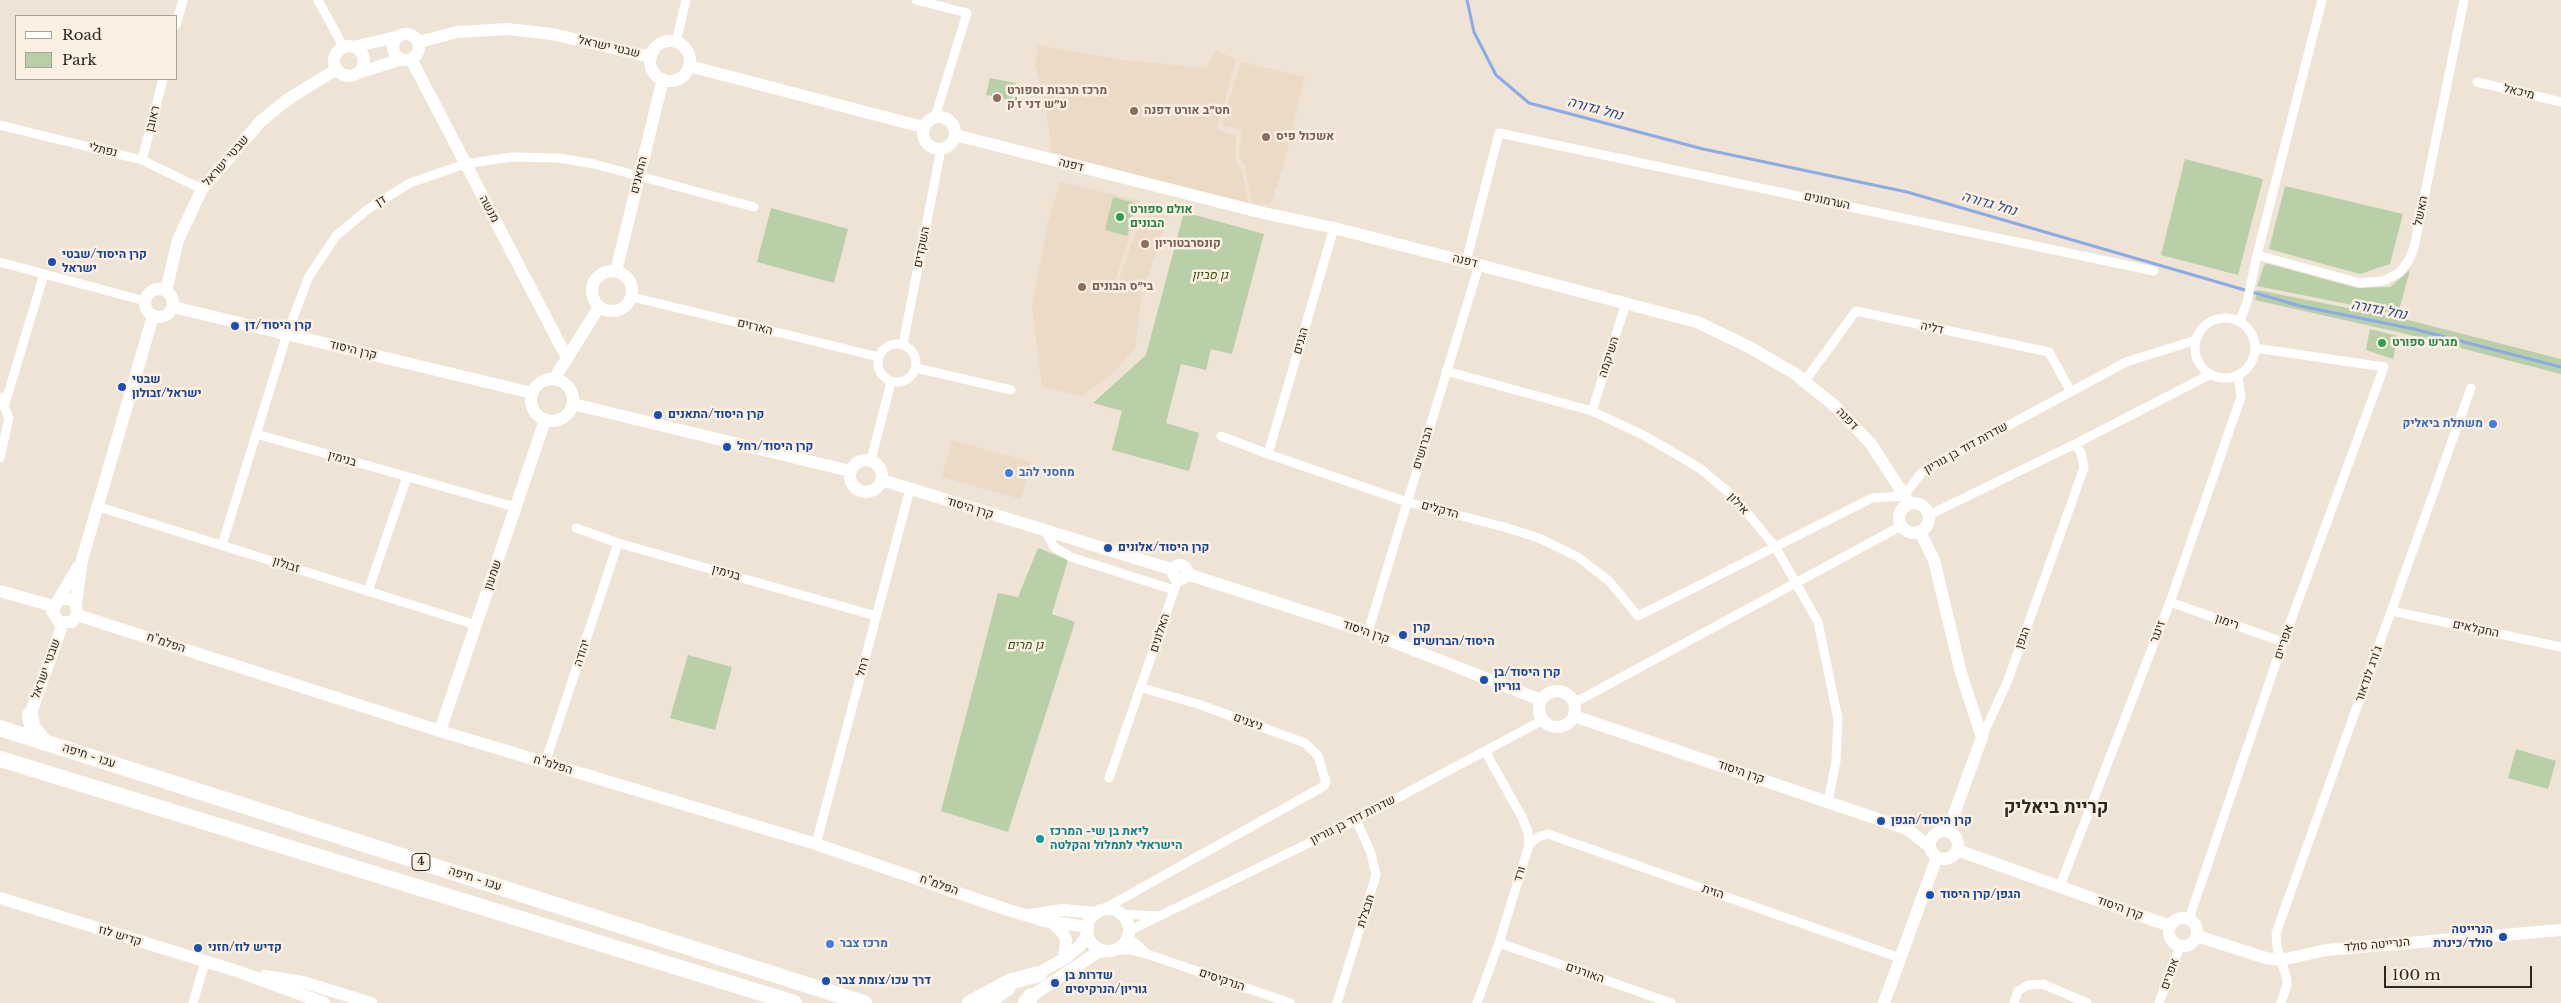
<!DOCTYPE html>
<meta charset="utf-8">
<style>
body{margin:0}
#map{position:relative;width:2561px;height:1003px;overflow:hidden;background:#efe3d6;font-family:"Libre Baskerville",serif}
canvas{display:block}
.legend{position:absolute;left:15px;top:15px;width:162px;height:65px;box-sizing:border-box;background:#fcf0e3;border:1px solid #a9a096;margin:0;padding:6px 9px;list-style:none;font-size:15px;color:#2c2823}
.legend li{display:flex;align-items:center;gap:10px;height:25px}
.legend b{width:25px;border:1px solid #a9a096}
.scale{position:absolute;left:2384px;top:966px;width:148px;height:22px;box-sizing:border-box;border:2px solid #2c2823;border-top:0;padding-left:6px;font-size:15px;line-height:18px;white-space:nowrap;color:#2c2823;-webkit-text-stroke:4px #fcf0e3;paint-order:stroke}
</style>
<div id="map">
<canvas width="2561" height="1003"></canvas>
<ul class="legend">
<li><b style="height:6px;background:#fff"></b>Road</li>
<li><b style="height:14px;background:#b8cfa7"></b>Park</li>
</ul>
<div class="scale">100 m</div>
</div>
<script>
const context = document.querySelector('canvas').getContext('2d');
context.lineJoin = 'round';
function fillPath(path, color) { context.fillStyle = color; context.fill(path, 'evenodd'); }
const shape = rows => new Path2D(rows.map(r => 'M' + r).join(''));
function trace(path, color, width, dash) { context.strokeStyle = color; context.lineWidth = width; context.lineCap = dash ? 'butt' : 'round'; context.setLineDash(dash || []); context.stroke(path); }
function label(font, color, halo, rows, align = 'center') {
  context.font = font + ' "Libre Baskerville",Heebo,serif'; context.lineWidth = 5; context.setLineDash([]); context.textBaseline = 'middle'; context.strokeStyle = halo; context.fillStyle = color; for (const [text, x, y, turn = 0] of rows) {
    context.save(); context.translate(x, y); context.rotate((+turn || 0) * Math.PI / 180); context.textAlign = isNaN(turn) ? turn : align; if (halo) context.strokeText(text, 0, 0); context.fillText(text, 0, 0); context.restore();
  }
}
const built = shape([
 [1038,45,1122,60,1206,68,1216,51,1236,59,1217,129,1236,136,1235,159,1242,171,1249,203,1052,153,1044,94,1035,65],
 [1241,62,1305,77,1283,167,1271,204,1252,203,1245,167,1239,155,1242,130,1221,125],
 [1060,182,1140,201,1115,282,1142,292,1135,348,1113,373,1082,396,1042,387,1032,305,1048,223],
 [1146,202,1170,211,1144,288,1119,280],
 [952,440,1031,462,1021,499,942,477]
]);
const green = shape([
 [990,78,1016,83,1013,101,986,95],
 [2185,159,2263,179,2238,275,2161,255],
 [2285,186,2403,214,2390,264,2360,274,2269,249],
 [1113,197,1135,203,1127,236,1105,230],
 [771,208,848,229,834,283,757,262],
 [1184,212,1264,234,1232,354,1211,349,1206,370,1181,364,1166,423,1199,433,1189,471,1112,450,1122,411,1093,403,1146,355],
 [2265,263,2357,288,2390,287,2410,270,2398,314,2257,286],
 [2257,290,2404,319,2561,359,2561,374,2402,333,2255,300],
 [2370,329,2398,336,2393,359,2366,350],
 [1038,548,1068,560,1052,614,1075,622,1008,832,941,811,998,593,1018,597],
 [688,655,732,667,715,730,670,718],
 [2516,749,2556,761,2548,789,2508,778]
]);
const stream = shape([
 [1467,0,1474,32,1496,75,1529,103,1703,149,1907,192,2300,306,2414,329,2561,367]
]);
const street = shape([
 [318,0,344,48],
 [916,0,967,13,935,117],
 [176,25,183,0],
 [676,42,686,0],
 [2477,82,2561,102],
 [0,125,142,160,202,189],
 [142,160,163,79],
 [2257,255,2360,283,2383,281,2399,273,2409,260,2414,248,2464,0],
 [0,262,145,301],
 [1466,262,1499,133,2154,271],
 [632,297,879,357],
 '2195 348a30 30 0 1 1 60 0a30 30 0 1 1-60 0Z',
 [2240,321,2247,302,2257,255,2322,0],
 '878 363a19 19 0 1 1 38 0a19 19 0 1 1-38 0Z',
 [903,344,941,149],
 [916,368,1011,390],
 [1446,371,1592,411,1645,436,1701,469,1736,499,1776,548,1818,622,1838,719,1836,761,1828,802],
 [1804,382,1856,311,2049,352,2071,392],
 [0,397,9,418,0,458],
 [4,407,44,274],
 [1592,411,1626,303],
 [256,434,515,507],
 [1221,436,1268,454,1407,502,1504,527,1539,538,1578,557,1609,581,1638,616,1872,498,1904,496,1922,472,2126,362,2196,340],
 [1268,454,1334,228],
 [871,460,891,382],
 [96,506,476,625],
 [1929,515,2075,444,2211,374],
 [576,528,618,543,876,616],
 [1046,532,1054,547,1071,557,1174,590],
 [222,545,287,334,309,276,336,236,368,209,410,183,465,164,511,157,559,158,594,164,754,207],
 [368,591,407,477],
 [2170,602,2283,642],
 [2392,611,2561,647],
 [1368,632,1479,265],
 [1574,703,1901,526],
 [1982,737,2008,680,2084,468,2081,453,2075,444],
 [545,763,618,543],
 [1109,778,1178,579],
 [816,844,910,489],
 [1529,845,1538,837,1548,834,1900,958],
 [2060,886,2170,602,2241,397,2238,375],
 [1102,910,1324,786,1326,782,1318,756,1305,743,1198,704,1142,688],
 [1120,914,1159,916],
 [2189,919,2283,642,2384,367,2255,348],
 [1129,931,1356,820,1543,720],
 [1128,937,1144,951],
 [1499,943,1671,1003],
 [1115,950,1131,950,1153,956,1290,1003],
 [193,1003,205,962],
 [1337,1003,1376,875,1371,853,1356,820],
 [1477,1003,1499,943,1529,845,1528,832,1522,817,1485,751],
 [2014,1003,2018,991,2028,985,2043,984,2087,1003],
 [2159,1003,2180,946],
 [2281,1003,2287,985,2286,976,2277,947,2276,933,2471,388]
]);
const secondary = shape([
 '393 47a13 13 0 1 1 26 0a13 13 0 1 1-26 0Z',
 '650 61a20 20 0 1 1 40 0a20 20 0 1 1-40 0Z',
 [419,42,457,32,507,29,552,34,651,57],
 '334 61a15 15 0 1 1 30 0a15 15 0 1 1-30 0Z',
 [353,47,396,37],
 [411,59,567,358],
 [689,66,923,127],
 [358,73,402,59],
 '923 133a16 16 0 1 1 32 0a16 16 0 1 1-32 0Z',
 [955,135,1259,212,1334,228,1479,265,1697,322,1749,347,1794,373,1836,407,1871,444,1909,503],
 '592 291a20 20 0 1 1 40 0a20 20 0 1 1-40 0Z',
 [616,271,663,79],
 '145 303a14 14 0 1 1 28 0a14 14 0 1 1-28 0Z',
 [166,291,178,240,202,189,261,121,288,99,337,69],
 [173,307,532,393],
 [554,379,599,307],
 '531 400a21 21 0 1 1 42 0a21 21 0 1 1-42 0Z',
 [573,404,850,471],
 '850 476a16 16 0 1 1 32 0a16 16 0 1 1-32 0Z',
 [882,480,1174,570],
 '1899 518a15 15 0 1 1 30 0a15 15 0 1 1-30 0Z',
 [1920,532,1934,560,1961,673,1982,737,1948,831],
 '1173 572a7 7 0 1 1 14 0a7 7 0 1 1-14 0Z',
 [1187,574,1368,632,1541,700],
 [0,591,53,606],
 [60,599,71,599,76,604,77,615,72,622,59,622,52,611,77,568],
 [76,604,82,560,153,316],
 [77,615,440,731,816,844,1008,910,1045,921,1088,927],
 '1539 709a18 18 0 1 1 36 0a18 18 0 1 1-36 0Z',
 [30,715,63,623],
 [1574,716,1907,829,1930,847],
 [440,731,545,420],
 '1930 845a14 14 0 1 1 28 0a14 14 0 1 1-28 0Z',
 [1957,850,2170,926],
 [0,898,240,972,324,1003],
 '1087 930a21 21 0 1 1 42 0a21 21 0 1 1-42 0Z',
 [1030,915,1062,910,1097,913],
 '2169 932a14 14 0 1 1 28 0a14 14 0 1 1-28 0Z',
 [1052,922,1063,933,1066,940,1064,959],
 [2197,936,2266,958,2281,960,2326,950,2561,930],
 [265,976,303,982,371,1003],
 [1031,977,1064,959,1080,946,1088,933],
 [1024,1001,1098,952,1106,951],
 [990,1003,1009,989],
 [1884,1003,1937,857]
]);
const highway = shape([
 [30,715,32,726,45,743],
 [0,728,864,1003],
 [0,759,794,1003],
 [970,1003,1009,982,1039,974],
 [1028,1003,1031,996]
]);
const markers = [
 [997,98,5,"#8d6e63"],
 [1134,111,5,"#8d6e63"],
 [1266,137,5,"#8d6e63"],
 [1120,217,5,"#2e9e5b"],
 [1145,244,5,"#8d6e63"],
 [52,262,5,"#1a4fb4"],
 [1082,287,5,"#8d6e63"],
 [235,326,5,"#1a4fb4"],
 [2382,343,5,"#2e9e5b"],
 [122,387,5,"#1a4fb4"],
 [658,415,5,"#1a4fb4"],
 [2493,424,5,"#3f7fe0"],
 [727,447,5,"#1a4fb4"],
 [1009,473,5,"#3f7fe0"],
 [1108,548,5,"#1a4fb4"],
 [1403,635,5,"#1a4fb4"],
 [1484,680,5,"#1a4fb4"],
 [1881,821,5,"#1a4fb4"],
 [1040,839,5,"#0f9aa8"],
 [1930,895,5,"#1a4fb4"],
 [2503,937,5,"#1a4fb4"],
 [830,944,5,"#3f7fe0"],
 [198,948,5,"#1a4fb4"],
 [826,981,5,"#1a4fb4"],
 [1055,983,5,"#1a4fb4"]
];
const shields = [
 [421,862,18]
];
const shieldNames = [
 ["4",421,862]
];
const streetNames = [
 ["שבטי ישראל",609,47,13],
 ["מיכאל",2519,92,14],
 ["ראובן",153,119,-76],
 ["נפתלי",103,150,14],
 ["שבטי ישראל",226,161,-49],
 ["דפנה",1071,165,14],
 ["התאנים",639,175,-76],
 ["דן",381,201,-31],
 ["הערמונים",1827,201,12],
 ["מנשה",489,209,62],
 ["האשל",2421,211,-78],
 ["השקדים",922,247,-79],
 ["דפנה",1465,261,14],
 ["הארזים",755,327,14],
 ["דליה",1932,328,12],
 ["הגנים",1301,341,-74],
 ["קרן היסוד",353,350,14],
 ["השיקמה",1609,357,-72],
 ["דפנה",1847,419,46],
 ["הברושים",1423,448,-73],
 ["שדרות דוד בן גוריון",1966,448,-29],
 ["בנימין",342,459,16],
 ["אילון",1738,504,47],
 ["קרן היסוד",970,508,17],
 ["הדקלים",1440,510,15],
 ["זבולון",286,565,18],
 ["בנימין",726,573,16],
 ["שמעון",493,575,-71],
 ["רימון",2227,622,19],
 ["החקלאים",2476,629,12],
 ["קרן היסוד",1366,632,19],
 ["זינגר",2158,632,-69],
 ["האלונים",1160,633,-72],
 ["הגפן",2023,638,-70],
 ["אפריים",2284,642,-71],
 ["הפלמ\"ח",166,643,18],
 ["יהודה",582,653,-72],
 ["רחל",863,667,-75],
 ["שבטי ישראל",46,669,-70],
 ["ג'ורג לנדאור",2369,674,-70],
 ["ניצנים",1248,722,20],
 ["עכו - חיפה",89,756,18],
 ["הפלמ\"ח",553,765,17],
 ["קרן היסוד",1741,772,19],
 ["שדרות דוד בן גוריון",1353,820,-27],
 ["ורד",1520,874,-73],
 ["עכו - חיפה",475,879,18],
 ["הפלמ\"ח",939,885,19],
 ["הזית",1713,892,19],
 ["קרן היסוד",2120,908,20],
 ["חבצלת",1366,911,-72],
 ["קדיש לוז",120,936,17],
 ["הנרייטה סולד",2377,945,-5],
 ["האורנים",1585,973,19],
 ["אפרים",2170,974,-70],
 ["הנרקיסים",1222,980,19]
];
const educationNames = [
 ["מרכז תרבות וספורט",1007,91],
 ["ע״ש דני ז'ק",1007,105],
 ["חט״ב אורט דפנה",1144,111],
 ["אשכול פיס",1276,137],
 ["קונסרבטוריון",1155,244],
 ["בי״ס הבונים",1092,287]
];
const leisureNames = [
 ["אולם ספורט",1130,210],
 ["הבונים",1130,224],
 ["מגרש ספורט",2392,343]
];
const transitNames = [
 ["קרן היסוד/שבטי",62,255],
 ["ישראל",62,269],
 ["קרן היסוד/דן",245,326],
 ["שבטי",132,380],
 ["ישראל/זבולון",132,394],
 ["קרן היסוד/התאנים",668,415],
 ["קרן היסוד/רחל",737,447],
 ["קרן היסוד/אלונים",1118,548],
 ["קרן",1413,628],
 ["היסוד/הברושים",1413,642],
 ["קרן היסוד/בן",1494,673],
 ["גוריון",1494,687],
 ["קרן היסוד/הגפן",1891,821],
 ["הגפן/קרן היסוד",1940,895],
 ["הנרייטה",2493,930,"right"],
 ["סולד/כינרת",2493,944,"right"],
 ["קדיש לוז/חזני",208,948],
 ["שדרות בן",1065,976],
 ["גוריון/הנרקיסים",1065,990],
 ["דרך עכו/צומת צבר",836,981]
];
const parkNames = [
 ["גן סביון",1210,276],
 ["גן מרים",1025,646]
];
const shopNames = [
 ["משתלת ביאליק",2483,424,"right"],
 ["מחסני להב",1019,473],
 ["מרכז צבר",840,944]
];
const cultureNames = [
 ["ליאת בן שי- המרכז",1050,832],
 ["הישראלי לתמלול והקלטה",1050,846]
];
const waterNames = [
 ["נחל גדורה",1595,109,15],
 ["נחל גדורה",1989,204,16],
 ["נחל גדורה",2379,310,11]
];
const districtNames = [
 ["קריית ביאליק",2056,808]
];
fillPath(built, '#eadac6');
fillPath(green, '#b8cfa7');
trace(stream, '#8babe8', 3);
trace(street, '#fff', 9);
trace(secondary, '#fff', 12);
trace(highway, '#fff', 16);
for (const [x, y, r, color] of markers) { const dot = new Path2D(); dot.arc(x, y, r, 0, 2 * Math.PI); context.fillStyle = color; context.fill(dot); trace(dot, '#fcf0e3', 2); }
for (const [x, y, w] of shields) { const box = new Path2D(); box.roundRect(x - w / 2, y - 8.5, w, 17, 4); context.fillStyle = '#fcf0e3'; context.fill(box); trace(box, '#2c2823', 1); }
label('bold 11px', '#2c2823', null, shieldNames);
label('12px', '#2c2823', '#fcf0e3', streetNames);
label('bold 12px', '#785e54', '#fcf0e3', educationNames, 'left');
label('bold 12px', '#27864d', '#fcf0e3', leisureNames, 'left');
label('bold 12px', '#164399', '#fcf0e3', transitNames, 'left');
label('italic 12px', '#31510d', '#fcf0e3', parkNames);
label('bold 12px', '#366cbe', '#fcf0e3', shopNames, 'left');
label('bold 12px', '#0d838f', '#fcf0e3', cultureNames, 'left');
label('italic 14px', '#23458c', '#fcf0e3', waterNames);
label('bold 18px', '#2c2823', '#fcf0e3', districtNames);
</script>
